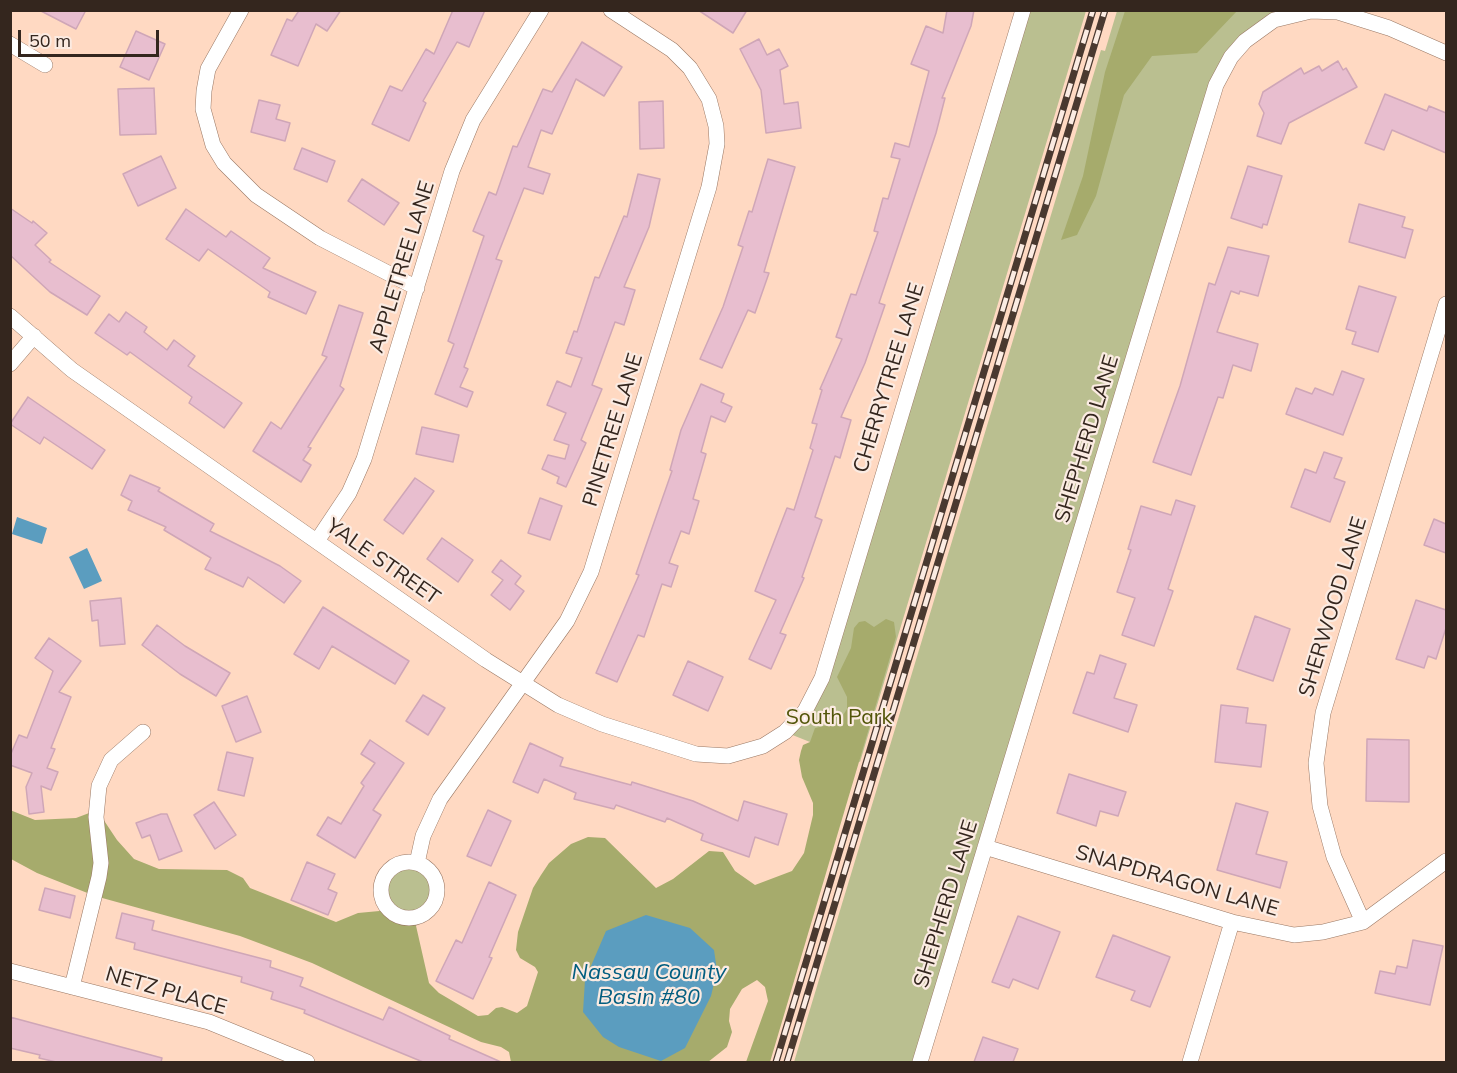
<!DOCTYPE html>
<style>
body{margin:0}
#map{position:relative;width:1457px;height:1073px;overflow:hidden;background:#ffd9c2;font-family:Mulish,sans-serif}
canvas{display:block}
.frame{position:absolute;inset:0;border:12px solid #34261e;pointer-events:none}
.scale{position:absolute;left:18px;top:30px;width:141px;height:27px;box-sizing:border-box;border:3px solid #34261e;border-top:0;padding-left:8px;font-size:18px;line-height:21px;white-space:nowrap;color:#34261e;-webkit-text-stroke:4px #fbebe2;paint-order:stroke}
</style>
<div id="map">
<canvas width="1457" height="1073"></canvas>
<div class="frame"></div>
<div class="scale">50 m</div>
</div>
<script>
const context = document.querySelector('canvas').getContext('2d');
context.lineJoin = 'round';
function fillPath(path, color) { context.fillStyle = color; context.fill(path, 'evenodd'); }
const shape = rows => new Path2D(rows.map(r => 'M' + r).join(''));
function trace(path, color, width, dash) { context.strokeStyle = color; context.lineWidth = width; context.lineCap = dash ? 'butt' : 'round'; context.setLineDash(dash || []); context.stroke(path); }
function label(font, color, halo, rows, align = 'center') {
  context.font = font + ' Mulish,sans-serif'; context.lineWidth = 4.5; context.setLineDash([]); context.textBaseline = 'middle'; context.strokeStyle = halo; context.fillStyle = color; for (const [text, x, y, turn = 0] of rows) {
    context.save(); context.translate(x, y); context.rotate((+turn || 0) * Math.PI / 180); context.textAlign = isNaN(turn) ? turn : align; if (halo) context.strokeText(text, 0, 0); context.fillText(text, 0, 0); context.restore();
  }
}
const green = shape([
 [1023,11,1086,11,860,762,785,732,805,711],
 [1117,11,1300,11,1229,54,920,1062,794,1062,1101,50,1105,51],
 '381 890a28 28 0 1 1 56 0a28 28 0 1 1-56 0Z'
]);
const forest = shape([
 [1125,11,1237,11,1197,53,1152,56,1124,95,1096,196,1077,235,1061,240,1083,176,1105,72],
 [886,619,894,622,896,637,770,1062,746,1062,768,1001,765,987,757,980,742,989,730,1009,729,1021,732,1032,727,1047,708,1062,511,1062,509,1052,501,1047,481,1042,312,963,240,936,95,896,37,873,11,859,10,810,35,820,76,818,97,810,117,840,134,859,159,869,227,870,243,878,250,888,336,922,358,913,390,910,406,917,414,917,429,983,439,993,478,1016,488,1015,496,1008,502,1007,517,1013,527,1006,538,972,535,967,520,958,516,950,518,932,533,888,541,875,549,863,571,844,588,837,605,838,656,888,673,879,709,851,723,852,735,871,755,885,792,871,804,853,813,815,813,803,802,777,799,760,801,751,803,745,810,742,815,728,838,723,847,709,847,697,837,677,851,648,854,628,859,622,865,621,874,627]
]);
const water = shape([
 [17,517,47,528,42,544,12,534],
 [87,548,102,581,84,589,69,557],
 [646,915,690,928,714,950,717,971,711,996,685,1048,661,1061,619,1047,603,1037,583,1012,585,980,606,931]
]);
const building = shape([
 [39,10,86,10,76,29,39,10],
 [296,10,341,10,327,31,316,24,298,66,271,55,287,19,292,21,298,12,296,10],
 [453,10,485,10,469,47,457,42,423,101,426,103,409,141,372,124,390,86,402,91,426,49,434,54,453,10],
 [698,10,747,10,733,33,698,10],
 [947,10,974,10,971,26,942,98,945,98,936,133,879,303,885,305,865,363,841,417,851,420,840,458,835,456,815,517,822,520,802,577,804,578,780,633,786,635,771,669,749,659,776,600,755,591,787,508,794,510,813,450,810,448,817,424,812,423,822,390,820,389,842,339,836,337,851,294,856,295,878,232,874,231,883,198,888,199,900,159,891,157,895,143,909,147,929,71,911,64,926,26,943,33,947,10],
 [136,31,165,44,149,80,120,67,136,31],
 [759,39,767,55,779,49,788,66,780,70,784,104,798,102,801,128,766,133,761,90,740,49,759,39],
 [582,42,622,67,604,96,576,79,552,134,541,130,528,167,550,174,543,194,524,188,496,259,502,261,464,367,468,369,460,387,473,392,467,407,435,394,454,344,448,341,484,236,473,231,489,192,496,195,513,146,517,147,543,89,552,92,582,42],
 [1338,61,1343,70,1346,68,1357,87,1289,123,1281,144,1257,136,1264,113,1259,104,1263,92,1301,68,1304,74,1319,66,1322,71,1338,61],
 [154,88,156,134,120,135,118,89,154,88],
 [1385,94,1427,111,1429,106,1446,113,1446,153,1392,130,1384,150,1365,143,1385,94],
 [259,100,280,105,276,119,290,123,285,141,251,132,259,100],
 [663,101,664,148,640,149,639,102,663,101],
 [302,148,335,161,327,182,294,169,302,148],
 [161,156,176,188,138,206,123,174,161,156],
 [768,159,795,167,764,272,769,273,755,313,748,310,722,368,700,359,723,307,743,247,738,245,749,211,752,212,768,159],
 [1248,166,1282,176,1267,225,1263,224,1262,228,1231,218,1248,166],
 [638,174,660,179,649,227,624,287,635,290,624,325,615,322,592,385,602,389,581,440,586,443,566,487,557,483,559,477,542,469,548,455,565,459,569,445,554,440,566,413,547,405,557,381,571,387,582,358,566,353,574,331,577,332,595,277,599,278,624,216,627,217,638,174],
 [362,179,399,203,384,225,348,201,362,179],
 [1359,204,1405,217,1402,227,1413,230,1405,258,1349,242,1359,204],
 [10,208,32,223,33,221,47,233,35,245,51,260,49,262,100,296,87,315,50,292,10,255,10,208],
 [186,209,226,237,231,231,270,258,263,268,316,292,306,314,268,297,270,292,208,249,199,261,166,239,186,209],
 [1228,247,1269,256,1258,296,1240,291,1239,294,1231,291,1217,332,1258,344,1251,371,1233,365,1223,398,1218,397,1191,475,1153,462,1180,386,1209,283,1215,285,1228,247],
 [1359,286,1396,297,1378,352,1352,344,1356,332,1346,329,1359,286],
 [339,305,363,313,340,386,344,389,308,447,311,448,303,460,311,465,301,482,253,451,271,422,281,429,327,357,322,355,339,305],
 [126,312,147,327,144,332,167,350,174,340,195,356,188,366,242,403,224,428,189,403,192,397,130,352,127,355,95,333,109,314,119,322,126,312],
 [1342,371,1364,379,1343,435,1286,414,1296,388,1312,394,1315,388,1333,395,1342,371],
 [701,384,724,394,721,402,732,407,725,422,711,416,701,452,706,454,693,499,699,501,689,534,681,531,669,563,678,566,671,587,662,584,644,637,638,635,617,682,596,673,639,575,636,574,672,471,670,470,681,430,701,384],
 [28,397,105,450,92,469,44,437,40,444,10,424,28,397],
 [422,427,459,435,453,462,416,454,422,427],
 [1324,452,1342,458,1334,478,1345,482,1330,522,1291,507,1305,469,1316,473,1324,452],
 [130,475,160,488,158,491,214,524,210,531,280,566,301,581,284,603,248,577,243,587,205,569,211,558,164,530,166,527,128,510,132,501,121,495,130,475],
 [415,478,434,491,403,534,384,520,415,478],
 [540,498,562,506,550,540,528,533,540,498],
 [1176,500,1195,506,1168,589,1173,591,1154,646,1122,635,1135,598,1117,592,1131,550,1128,549,1141,506,1171,515,1176,500],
 [1434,519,1446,524,1446,553,1424,545,1434,519],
 [442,538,473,560,458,582,427,559,442,538],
 [501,560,521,576,515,584,524,591,510,610,491,595,503,580,492,572,501,560],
 [121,598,125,644,100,646,98,620,92,621,90,601,121,598],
 [1416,600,1446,610,1446,628,1436,659,1428,656,1424,668,1396,659,1416,600],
 [323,607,409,661,395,684,332,646,319,669,294,654,323,607],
 [1255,616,1290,629,1273,681,1237,669,1255,616],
 [157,625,185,646,230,673,216,696,180,674,142,645,157,625],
 [49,638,81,661,59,692,71,697,51,748,55,749,47,768,58,772,51,790,41,786,44,812,29,814,26,787,32,773,10,765,10,756,19,735,27,738,53,671,35,658,49,638],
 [1100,655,1126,664,1114,698,1137,705,1128,732,1073,713,1087,672,1094,674,1100,655],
 [688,661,723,677,708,711,673,695,688,661],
 [423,695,445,708,428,735,406,721,423,695],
 [247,696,261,732,236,742,222,706,247,696],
 [1221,705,1248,708,1246,723,1266,725,1261,767,1215,762,1221,705],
 [1367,739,1409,740,1409,802,1366,801,1367,739],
 [370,740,404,763,373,810,381,815,355,858,317,835,328,817,341,824,364,786,361,783,375,763,361,754,370,740],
 [530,743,563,758,560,766,631,785,632,782,693,801,738,821,744,801,787,814,778,845,755,837,749,857,701,840,703,834,667,818,665,822,616,805,614,809,574,799,576,793,544,779,538,793,513,782,530,743],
 [227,752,253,758,244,796,218,790,227,752],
 [1069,774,1126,792,1118,816,1100,811,1096,826,1057,813,1069,774],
 [214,802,236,835,215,849,194,815,214,802],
 [1236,803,1268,812,1256,854,1287,862,1280,888,1217,870,1236,803],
 [488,810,511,821,491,866,467,856,488,810],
 [161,814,167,814,182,851,159,860,150,835,142,838,136,823,161,814],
 [307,862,335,874,328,889,337,893,328,915,291,900,307,862],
 [489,882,516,895,489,957,492,958,473,999,436,981,456,940,462,943,489,882],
 [45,888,75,896,70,918,39,910,45,888],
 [122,913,154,921,152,930,271,961,270,967,303,978,300,986,383,1020,389,1007,450,1036,449,1039,501,1062,423,1062,304,1013,305,1010,271,999,273,992,241,982,242,977,134,949,135,943,116,938,122,913],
 [1018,916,1060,932,1038,989,1013,979,1009,988,992,982,1018,916],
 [1113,935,1170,957,1150,1007,1131,1000,1135,991,1096,977,1113,935],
 [1413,940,1443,946,1430,1005,1375,993,1380,971,1395,974,1397,966,1407,968,1413,940],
 [10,1017,162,1058,161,1062,56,1062,39,1058,40,1055,10,1048,10,1017],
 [983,1037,1018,1049,1013,1062,974,1062,983,1037]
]);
const minor = shape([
 [241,10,208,69,204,91,203,109,213,145,224,163,256,195,320,238,417,288],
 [10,44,45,65],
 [10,316,72,370,486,660,558,705,602,724,696,754,728,756,763,746,785,732,805,711,822,678,1023,10],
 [10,364,34,336],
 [317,541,349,493,364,459,452,171,473,120,541,10],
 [985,847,1232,922,1294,935,1323,932,1363,922,1446,861],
 '381 890a28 28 0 1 1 56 0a28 28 0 1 1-56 0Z',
 [417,863,423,836,440,799,567,621,591,572,709,187,717,144,716,126,709,99,690,68,672,50,611,10],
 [1363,922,1334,857,1320,806,1316,763,1323,713,1446,304],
 [10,971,209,1022,307,1062],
 [72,987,99,877,101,863,96,817,99,786,111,760,143,732],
 [920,1062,1216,85,1231,57,1245,41,1274,20,1311,11,1338,12,1389,28,1446,53],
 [1190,1062,1232,922]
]);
const rail = shape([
 [776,1062,1093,10],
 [787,1062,1105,10]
]);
const streetNames = [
 ["APPLETREE LANE",402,267,-73],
 ["CHERRYTREE LANE",889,378,-73],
 ["PINETREE LANE",613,430,-73],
 ["SHEPHERD LANE",1087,439,-73],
 ["YALE STREET",383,562,35],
 ["SHERWOOD LANE",1333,607,-73],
 ["SNAPDRAGON LANE",1177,881,16],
 ["SHEPHERD LANE",946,904,-73],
 ["NETZ PLACE",166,991,16]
];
const parkNames = [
 ["South Park",839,718]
];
const waterNames = [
 ["Nassau County",649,972],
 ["Basin #80",649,997]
];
fillPath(green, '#babf90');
fillPath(forest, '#a6ab6c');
fillPath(water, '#5b9dbf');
fillPath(building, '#e8becf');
trace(building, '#cfa6b7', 1.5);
trace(minor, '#9a7864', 16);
trace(minor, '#fff', 15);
trace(rail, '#4a3930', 7);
trace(rail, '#fbebe2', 4.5, [14]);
label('21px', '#34261e', '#fbebe2', streetNames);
label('21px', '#525509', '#fbebe2', parkNames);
label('italic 22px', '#035e80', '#fbebe2', waterNames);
</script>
